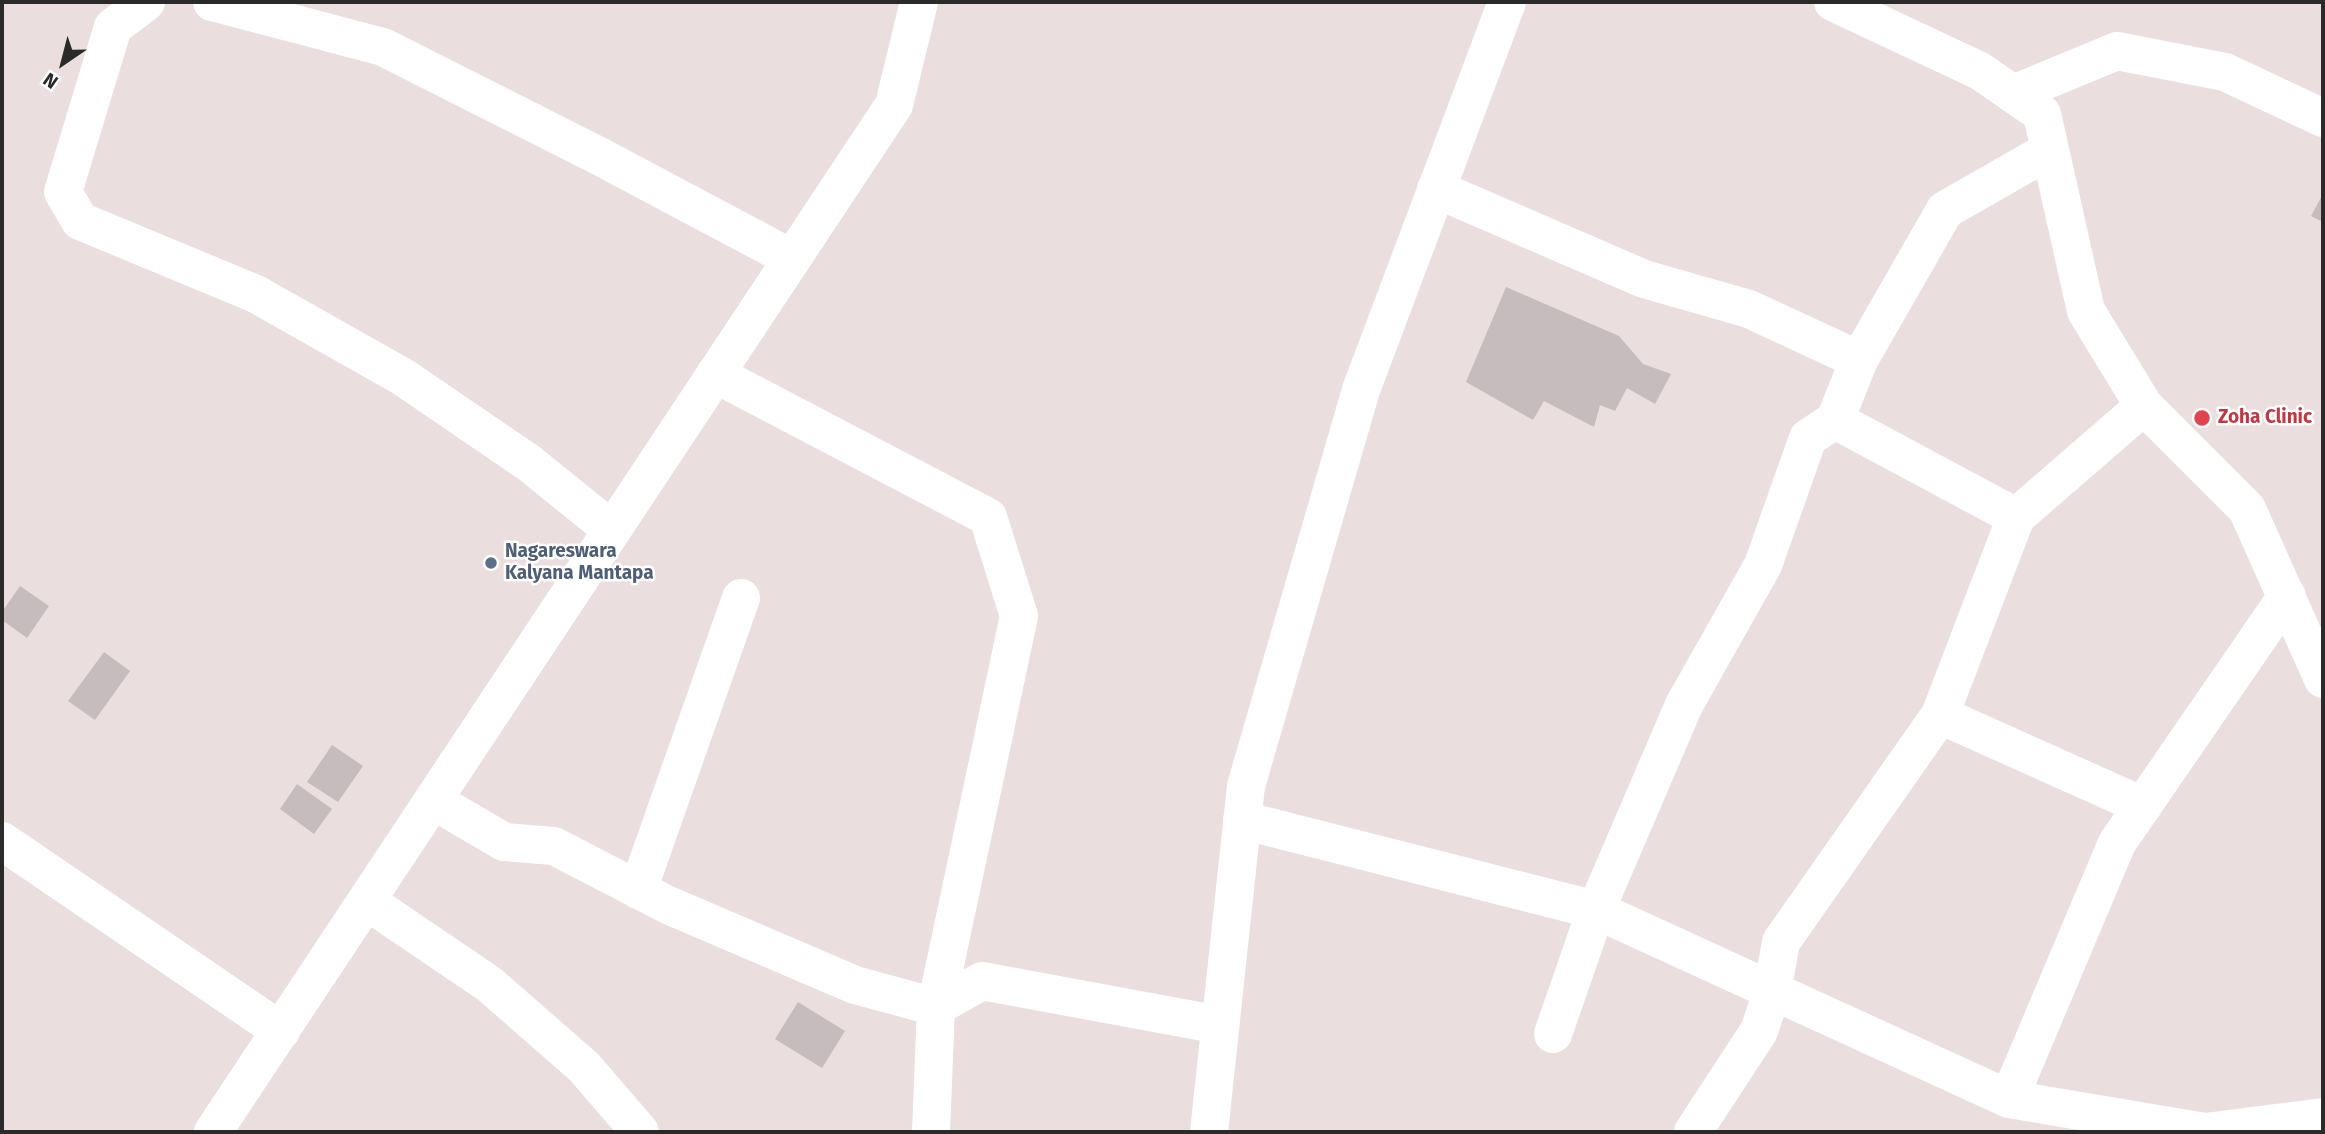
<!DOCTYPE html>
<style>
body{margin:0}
#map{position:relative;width:2325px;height:1134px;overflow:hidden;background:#eadedf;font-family:"Fira Sans",sans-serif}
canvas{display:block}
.frame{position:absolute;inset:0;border:4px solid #2a2a2a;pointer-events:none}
.north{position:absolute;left:28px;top:28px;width:70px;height:70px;-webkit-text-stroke:5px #fff;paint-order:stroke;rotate:215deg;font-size:19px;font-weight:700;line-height:28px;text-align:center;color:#2a2a2a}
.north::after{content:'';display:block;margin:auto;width:24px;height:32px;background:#2a2a2a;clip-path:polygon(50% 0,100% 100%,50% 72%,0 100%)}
</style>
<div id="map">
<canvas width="2325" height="1134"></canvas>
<div class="frame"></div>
<div class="north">N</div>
</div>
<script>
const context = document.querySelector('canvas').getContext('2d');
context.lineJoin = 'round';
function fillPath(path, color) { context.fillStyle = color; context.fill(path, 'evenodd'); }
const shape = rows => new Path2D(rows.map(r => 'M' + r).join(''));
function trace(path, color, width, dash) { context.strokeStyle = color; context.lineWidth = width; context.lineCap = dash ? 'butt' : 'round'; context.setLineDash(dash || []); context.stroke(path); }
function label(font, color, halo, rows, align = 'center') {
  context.font = font + ' "Fira Sans",sans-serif'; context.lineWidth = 5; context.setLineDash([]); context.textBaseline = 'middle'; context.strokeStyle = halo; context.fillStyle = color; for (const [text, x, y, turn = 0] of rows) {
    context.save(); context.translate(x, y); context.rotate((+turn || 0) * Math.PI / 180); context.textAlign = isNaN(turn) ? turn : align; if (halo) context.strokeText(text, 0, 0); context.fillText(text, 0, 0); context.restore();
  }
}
const building = shape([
 [2323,194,2323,222,2311,216],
 [1506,287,1619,336,1643,364,1671,374,1655,404,1627,388,1615,411,1600,405,1594,427,1544,401,1533,420,1466,382],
 [20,586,49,606,27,638,2,620,2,612],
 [104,652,130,671,95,720,68,701],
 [332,745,363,766,338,802,307,782],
 [297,784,332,809,314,834,280,809],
 [798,1002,845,1031,822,1068,775,1039]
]);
const minor = shape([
 [146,2,113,27,63,192,80,221,256,294,403,377,529,463,612,530],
 [212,2,383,47,599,156,791,258],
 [1833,2,1980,71,2042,114,2086,311,2144,406,2247,509,2323,679],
 [2013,94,2117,51,2225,72,2323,118],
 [1436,189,1644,279,1749,309,1859,360],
 [715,374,988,517,1019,616,936,1007,931,1132],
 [1835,420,2016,517],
 [1940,715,2143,806],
 [434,801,504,842,554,846,668,905,855,985,936,1007,982,981,1220,1025],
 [1242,820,1596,910,2009,1099,2205,1132,2323,1117],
 [2,841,281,1031],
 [638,890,741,598],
 [368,902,489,984,584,1067,640,1132],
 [1553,1034,1596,910,1684,705,1763,565,1808,438,1835,420,1859,360,1945,210,2050,150],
 [2009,1099,2117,843,2287,596],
 [213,1132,894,105,919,2],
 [1209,1132,1246,786,1361,390,1507,2],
 [1693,1132,1759,1031,1772,992,1781,942,1940,715,2016,517,2144,406]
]);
const markers = [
 [2202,418,9,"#e0444e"],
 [491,563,7,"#5c6f8a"]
];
const healthNames = [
 ["Zoha Clinic",2218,418]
];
const serviceNames = [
 ["Nagareswara",505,552],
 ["Kalyana Mantapa",505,574]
];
fillPath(building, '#c6bcbd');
trace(minor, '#fff', 38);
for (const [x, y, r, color] of markers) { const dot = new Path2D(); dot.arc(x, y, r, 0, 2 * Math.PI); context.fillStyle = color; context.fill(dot); trace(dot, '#fff', 2.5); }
label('bold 19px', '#be3a42', '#fff', healthNames, 'left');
label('bold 19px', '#4e5e75', '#fff', serviceNames, 'left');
</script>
